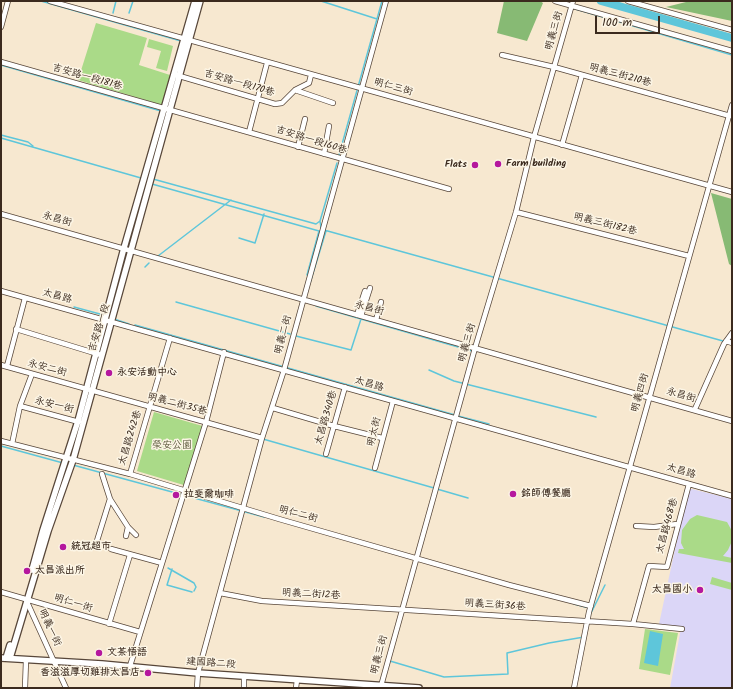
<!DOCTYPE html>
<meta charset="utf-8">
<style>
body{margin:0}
#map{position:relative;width:733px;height:689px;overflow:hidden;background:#f7e8d0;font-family:Kalam,sans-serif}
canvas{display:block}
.frame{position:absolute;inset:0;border:2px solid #3b2a1e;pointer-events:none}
.scale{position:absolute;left:595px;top:16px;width:65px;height:18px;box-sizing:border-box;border:2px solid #3b2a1e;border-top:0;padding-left:5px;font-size:12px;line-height:14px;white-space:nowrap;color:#3b2a1e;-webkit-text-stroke:3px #fcf5e5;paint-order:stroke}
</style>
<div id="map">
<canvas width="733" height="689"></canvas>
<div class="frame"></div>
<div class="scale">100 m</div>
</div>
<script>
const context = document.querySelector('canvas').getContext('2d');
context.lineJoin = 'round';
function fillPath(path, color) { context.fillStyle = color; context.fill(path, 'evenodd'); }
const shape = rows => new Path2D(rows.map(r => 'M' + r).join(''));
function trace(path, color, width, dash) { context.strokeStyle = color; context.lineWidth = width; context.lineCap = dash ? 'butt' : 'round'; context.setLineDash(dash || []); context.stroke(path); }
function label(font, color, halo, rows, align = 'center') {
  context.font = font + ' Kalam,"LXGW WenKai TC",sans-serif'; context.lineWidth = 3; context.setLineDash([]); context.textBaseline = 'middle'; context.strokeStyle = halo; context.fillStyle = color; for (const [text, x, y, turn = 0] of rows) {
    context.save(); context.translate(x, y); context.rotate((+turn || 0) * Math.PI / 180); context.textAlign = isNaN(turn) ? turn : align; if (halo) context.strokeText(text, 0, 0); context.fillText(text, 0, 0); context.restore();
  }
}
const built = shape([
 [688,488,732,499,732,688,670,688,681,628,659,624]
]);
const green = shape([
 [96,23,147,38,139,65,170,75,162,105,78,80],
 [149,39,173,46,167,71,156,68,161,51,147,47],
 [154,412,206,427,187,486,137,471],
 [697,515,727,522,732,531,732,541,728,550,723,556,732,558,732,563,678,553,679,549,684,549,681,543,682,530,690,519],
 [712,577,732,583,732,590,710,584],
 [645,629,678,633,670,675,639,669]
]);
const forest = shape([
 [504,1,540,1,543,3,527,41,497,33],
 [690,1,732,1,732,21,666,7],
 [711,193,732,199,732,266,729,264]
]);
const water = shape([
 [650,631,663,634,658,666,644,663]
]);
const stream = shape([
 [41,1,181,41],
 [321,1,377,19],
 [572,8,732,55],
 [113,13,116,1],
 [129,13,133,1],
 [1,65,161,111],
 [1,135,28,142,33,146],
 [1,138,141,178],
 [339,155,382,1],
 [153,179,316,224,320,221],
 [152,184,319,231,307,275],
 [321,228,320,221,337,163],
 [324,230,723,341],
 [239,238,255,243,264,214],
 [158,256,231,200],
 [145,267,149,263],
 [310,283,326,231],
 [176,302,290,334],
 [316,306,472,351],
 [74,307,111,317],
 [114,319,129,324],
 [135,325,455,415],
 [296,336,351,350,361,319],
 [429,370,454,381,596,417],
 [458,416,489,424],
 [263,439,434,488],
 [1,446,63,463],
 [73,465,264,517],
 [437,489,468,498],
 [168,568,194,583,196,587,194,591],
 [172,569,167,585,192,592],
 [574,604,593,609],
 [591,613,605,585],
 [390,661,444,677,508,674,507,653,549,643,584,637]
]);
const river = shape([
 [601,1,732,38]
]);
const minor = shape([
 [50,1,732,192],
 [555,1,732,51],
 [628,1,732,30],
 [1,27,8,1],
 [502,55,554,67,730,116],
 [1,62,449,189],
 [176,75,275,104,282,103,295,90,309,83,311,75],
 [295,90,333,103],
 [249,132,267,63],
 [562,145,582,75],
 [298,147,305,119],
 [324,154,329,126],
 [516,212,689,256],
 [1,214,732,421],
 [1,291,732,496],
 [357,315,365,291],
 [361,316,370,288],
 [376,320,381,302],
 [16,329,101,355],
 [726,341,732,343],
 [1,365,262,438],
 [7,366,25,298],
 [20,406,79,422],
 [273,408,334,426,382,438],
 [695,409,724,344,732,333],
 [1,441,130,474,279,519,509,585,591,606],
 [12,444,20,406,32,374],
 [326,454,345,387],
 [375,468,393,401],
 [102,474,110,499,128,527,136,535],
 [130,474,170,338],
 [636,526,654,527,677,524],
 [126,536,128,527],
 [96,544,110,499],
 [111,549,162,563],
 [1,592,140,632],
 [220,593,262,601,633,624,682,629],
 [27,602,66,688],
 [109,624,130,555],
 [633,624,649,566,667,567,689,484],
 [130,666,206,422,224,352],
 [381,686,475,348,516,212,534,137,573,1],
 [25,688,26,660],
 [197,688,198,673,262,438,284,370,386,1],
 [244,688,244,676],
 [296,688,297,680],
 [574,688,589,612,732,105]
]);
const tertiary = shape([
 [32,570,43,530,78,421,124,248,195,1],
 [1,658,102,664,198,673,419,688],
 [6,658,10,645],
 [10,658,48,531,73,460,200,1]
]);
const markers = [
 [498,164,4,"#b5179e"],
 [475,165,4,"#b5179e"],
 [109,373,4,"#b5179e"],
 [513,494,4,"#b5179e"],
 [176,495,4,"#b5179e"],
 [63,547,4,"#b5179e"],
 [27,571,4,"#b5179e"],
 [700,590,4,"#b5179e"],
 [99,653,4,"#b5179e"],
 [148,673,4,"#b5179e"]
];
const streetNames = [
 ["明義三街",555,31,-74],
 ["明義三街210巷",620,76,15],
 ["吉安路一段181巷",87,78,16],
 ["吉安路一段170巷",239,84,16],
 ["明仁三街",393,88,16],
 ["吉安路一段160巷",311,141,17],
 ["永昌街",57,220,16],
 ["明義三街182巷",605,225,14],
 ["太昌路",57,297,15],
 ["永昌街",369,309,15],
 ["吉安路一段",100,328,-73],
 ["明義二街",284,335,-75],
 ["明義三街",468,343,-74],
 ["永安二街",47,369,15],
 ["太昌路",369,385,16],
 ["明義四街",641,393,-74],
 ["永昌街",681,396,16],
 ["明義二街35巷",177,405,15],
 ["永安一街",54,406,14],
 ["太昌路340巷",327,418,-74],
 ["明太街",375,432,-76],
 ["太昌路242巷",131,438,-73],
 ["太昌路",681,472,16],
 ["明仁二街",298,515,15],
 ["太昌路468巷",668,526,-75],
 ["明義二街12巷",311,595,3],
 ["明仁一街",73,604,17],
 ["明義三街36巷",495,606,4],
 ["明義一街",49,628,65],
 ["明義三街",380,655,-75],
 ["建國路二段",211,664,4]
];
const poiNames = [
 ["Farm building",506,164],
 ["Flats",467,165,"right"],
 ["永安活動中心",117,373],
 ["銘師傅餐廳",521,494],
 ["拉斐爾咖啡",184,495],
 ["統冠超市",71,547],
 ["太昌派出所",35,571],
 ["太昌國小",692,590,"right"],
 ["文茶悟語",107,653],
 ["香滋滋厚切雞排太昌店",140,673,"right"]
];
const parkNames = [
 ["榮安公園",172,446]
];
fillPath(built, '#dbd6f7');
fillPath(green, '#aada88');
fillPath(forest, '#87ba74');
fillPath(water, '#5ec6da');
trace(stream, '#5ec6da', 1.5);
trace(river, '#5ec6da', 8);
trace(minor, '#574639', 6);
trace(tertiary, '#574639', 8);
trace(minor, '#fff', 4.5);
trace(tertiary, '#fff', 5.5);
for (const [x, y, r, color] of markers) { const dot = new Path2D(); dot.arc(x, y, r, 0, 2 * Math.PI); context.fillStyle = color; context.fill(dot); trace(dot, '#fcf5e5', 1.5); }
label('10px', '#3b2a1e', '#fcf5e5', streetNames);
label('bold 10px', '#3b2a1e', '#fcf5e5', poiNames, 'left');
label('10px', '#575638', '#fcf5e5', parkNames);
</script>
